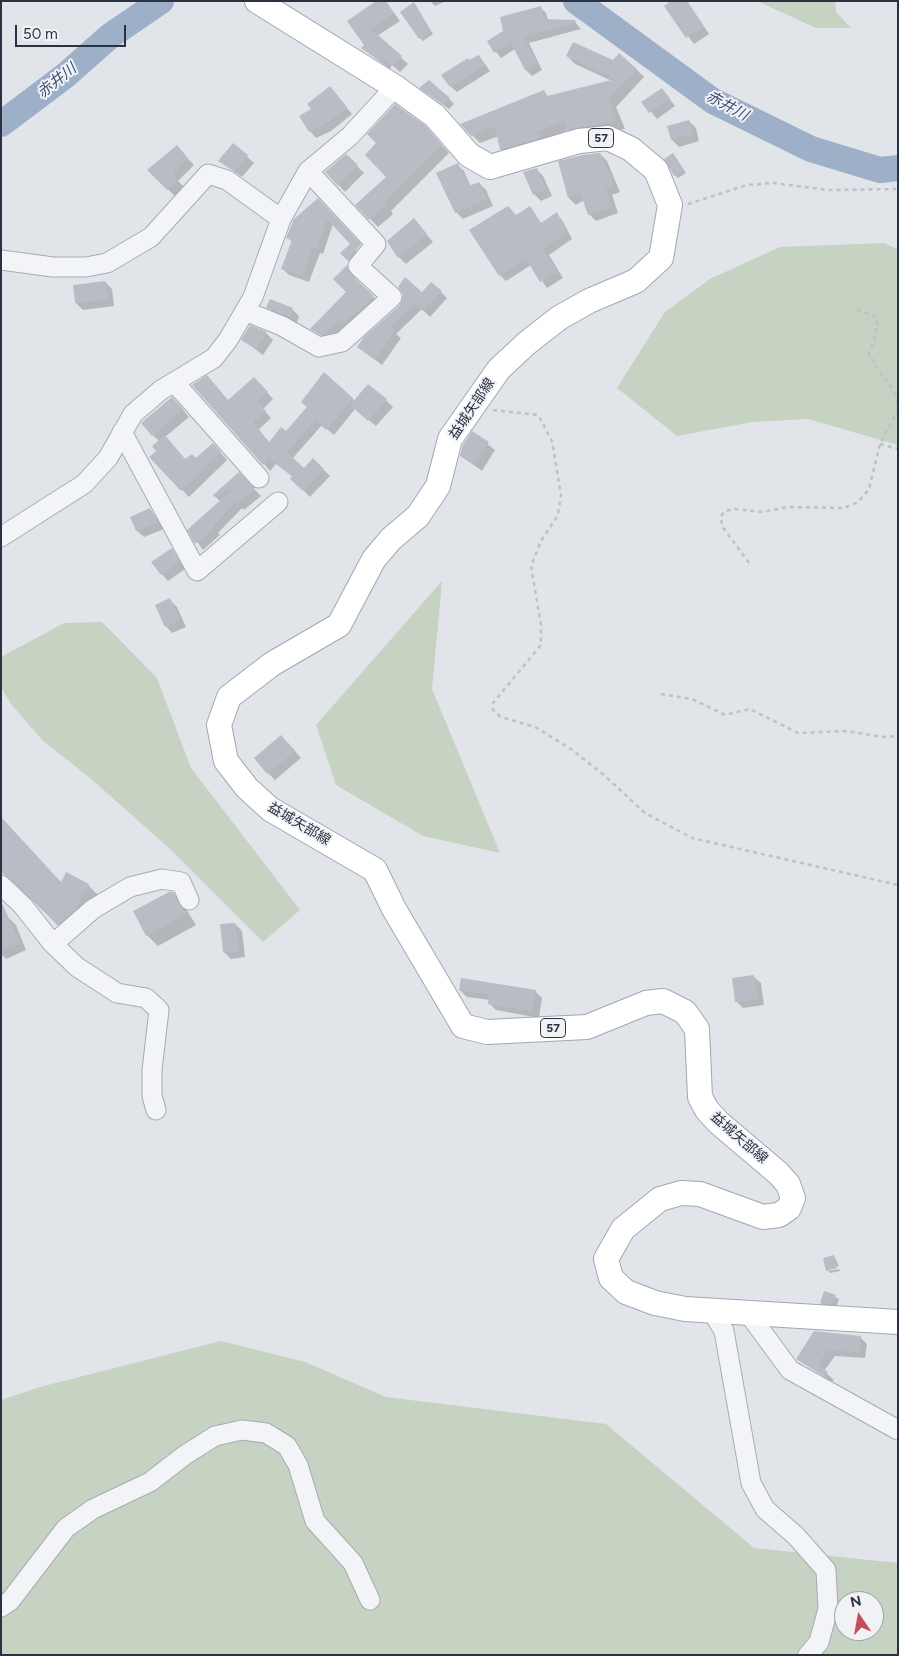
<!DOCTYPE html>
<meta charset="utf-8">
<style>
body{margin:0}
#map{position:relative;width:899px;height:1656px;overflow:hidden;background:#e1e4e9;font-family:Figtree,sans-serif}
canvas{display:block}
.frame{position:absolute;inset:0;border:2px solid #2a3140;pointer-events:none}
.north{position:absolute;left:834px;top:1591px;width:50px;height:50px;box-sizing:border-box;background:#f0f2f6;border:1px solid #a1a5ad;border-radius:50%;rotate:348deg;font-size:14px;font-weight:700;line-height:20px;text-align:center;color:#2a3140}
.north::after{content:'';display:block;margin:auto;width:18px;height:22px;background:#c84b5b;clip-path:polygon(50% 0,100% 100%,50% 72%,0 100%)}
.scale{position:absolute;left:15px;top:25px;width:111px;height:22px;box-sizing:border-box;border:2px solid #2a3140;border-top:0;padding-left:6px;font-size:15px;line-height:18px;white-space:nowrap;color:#2a3140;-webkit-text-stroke:4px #f0f2f6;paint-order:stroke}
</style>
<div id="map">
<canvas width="899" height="1656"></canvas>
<div class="frame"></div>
<div class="north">N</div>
<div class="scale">50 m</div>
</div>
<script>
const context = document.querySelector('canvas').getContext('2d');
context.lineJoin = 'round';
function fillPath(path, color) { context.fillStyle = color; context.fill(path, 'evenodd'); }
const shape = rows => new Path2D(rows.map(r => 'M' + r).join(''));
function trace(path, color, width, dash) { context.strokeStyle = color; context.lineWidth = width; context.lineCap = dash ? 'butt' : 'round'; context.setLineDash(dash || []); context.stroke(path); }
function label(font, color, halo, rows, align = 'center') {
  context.font = font + ' Figtree,"Noto Sans JP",sans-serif'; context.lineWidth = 4; context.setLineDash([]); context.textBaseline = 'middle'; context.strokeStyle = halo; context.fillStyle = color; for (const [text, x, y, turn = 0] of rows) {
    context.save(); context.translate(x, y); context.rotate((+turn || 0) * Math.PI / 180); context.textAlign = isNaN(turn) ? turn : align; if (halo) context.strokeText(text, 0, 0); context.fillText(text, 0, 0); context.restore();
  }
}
const green = shape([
 [757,1,835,1,836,12,851,28,816,28],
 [885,243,898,250,898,445,808,419,753,422,677,436,617,388,665,312,710,279,780,247],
 [442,581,432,689,500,853,423,836,336,785,316,725],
 [102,622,157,678,191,768,300,910,263,942,169,848,89,777,43,741,11,704,1,687,1,657,64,623],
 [221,1341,305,1362,386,1397,606,1424,754,1548,898,1563,898,1655,1,1655,1,1400,40,1387],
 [844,1601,874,1601,874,1631,844,1631]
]);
const shadow = shape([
 [385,1,400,21,377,36,408,64,400,72,392,65,390,69,363,48,366,45,349,21],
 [430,1,446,1,435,6],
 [673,1,687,1,709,34,694,44,666,6],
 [414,4,433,34,423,41,420,38],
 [540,7,546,13,548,20,575,22,581,29,529,43,542,70,532,76,526,70,515,49,501,58,488,42],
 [479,56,490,71,457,92,450,86,470,61],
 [567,56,636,69,644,77,616,107,625,129,576,138,568,130,509,157,501,149,499,136,480,143,472,135,544,92,549,97,612,81,575,64],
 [429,81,449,99,454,104,449,109,427,93],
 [330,88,352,114,331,131,316,138,310,131,313,109],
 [662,89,675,106,657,119,643,102],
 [689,121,696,128,699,141,679,147,672,140,668,127],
 [433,135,449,153,391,211,393,214,378,227,357,205,388,177,378,143],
 [234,145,254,163,242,177,219,161],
 [177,147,194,165,178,181,184,187,175,196,148,170],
 [600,154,607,161,620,192,612,195,618,213,596,221,589,214,584,200,576,205,569,198,560,162],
 [673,154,686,173,678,178,675,175],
 [346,155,364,173,345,192,326,172],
 [457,165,464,171,471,187,479,183,486,190,493,206,463,219,456,212],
 [536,169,543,176,552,196,541,201,534,194],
 [318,200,360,244,355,250,357,252,361,246,367,252,355,267,342,253,352,244,333,224,323,254,320,253,309,282,289,275,282,268,292,242,288,238,295,219],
 [529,208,542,224,556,214,562,220,572,239,549,255,563,278,547,288,531,265,506,281,500,275,516,216],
 [420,227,433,242,406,264,399,257],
 [347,267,353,273,357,282,380,303,329,341,312,329,347,292],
 [105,282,112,289,114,306,83,310,76,303,74,286],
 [441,292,447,298,430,317,422,309,396,334,401,338,382,365,359,347,401,306,422,293],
 [268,307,292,309,299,316,297,323,275,314],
 [266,333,273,340,263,355,243,340],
 [324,373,355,401,386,400,393,407,376,426,355,409,334,435,322,425,292,459,304,470,313,460,330,476,310,497,292,478,293,477,276,464,270,471,264,464,228,401,261,385,273,399,263,409,271,418,258,430,270,443,287,432,308,407],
 [179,405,189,417,165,437,186,460,196,460,220,452,227,460,189,497,151,457,158,451,160,442,153,435],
 [473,433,495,450,482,471,461,456],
 [239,474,261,496,244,510,242,508,218,533,220,535,203,550,189,530,221,502,215,496],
 [150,509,164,529,144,537,137,531,131,518],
 [172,549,185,569,168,581,162,574],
 [170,600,177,607,186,627,172,633,166,626],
 [288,743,301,758,275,780,268,773],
 [1,871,62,884,88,885,101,898,71,937],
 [173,893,183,904,196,925,158,946,147,935],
 [9,918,16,925,26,950,6,959,1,954,1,921],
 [235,924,242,931,245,957,231,959,224,952],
 [754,977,761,983,764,1005,743,1008,736,1001],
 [460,990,535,991,542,998,539,1018,496,1010,489,1003,490,1000,467,997],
 [834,1256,839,1266,827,1269],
 [839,1269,840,1271,830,1273,828,1271],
 [825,1293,839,1299,836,1307,824,1306,821,1303],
 [860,1337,867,1344,865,1358,835,1356,824,1371,834,1380,832,1382,797,1358]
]);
const river = shape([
 [576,1,713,101,811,149,880,170,898,168],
 [1,124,66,75,110,36,161,1]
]);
const building = shape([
 [376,1,386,1,394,13,371,29,402,56,393,66,385,60,382,63,361,48,364,45,347,21],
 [671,1,686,1,703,27,686,38,664,6],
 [414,2,431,31,419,39,400,12],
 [541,6,544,19,575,20,576,23,524,37,537,64,525,70,511,43,494,53,487,41,503,31,500,17],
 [573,42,613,60,619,53,637,69,609,98,617,121,567,130,564,120,538,131,540,138,500,150,495,126,471,136,460,124,544,90,547,96,615,79,566,56],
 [479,55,485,65,450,87,441,75,468,58,469,60],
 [429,80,450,98,442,104,419,88],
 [330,86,347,107,324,125,309,132,299,116,311,109,307,104],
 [662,88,670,99,649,113,641,102],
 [395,104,426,126,442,145,384,202,386,205,369,220,355,205,386,177,365,155,376,143,367,134],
 [689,120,693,134,671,140,667,126],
 [233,143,248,155,234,171,218,161],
 [177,145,188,158,172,173,178,179,167,190,147,170],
 [600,153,614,185,606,188,612,207,588,215,580,192,568,198,558,161,582,155],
 [673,153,684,170,674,176,664,159],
 [346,154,358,165,338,186,325,172],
 [458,163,469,186,479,182,487,199,455,213,436,173],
 [537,168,546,189,533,195,523,172],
 [318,198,361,244,348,261,340,253,350,244,327,219,317,249,313,247,302,276,281,269,292,240,286,238,294,219],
 [508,206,516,215,530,206,541,223,557,212,567,233,543,249,558,272,540,282,526,259,499,276,469,230],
 [414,218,427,234,398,258,387,241],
 [347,265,350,274,374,296,345,323,341,318,325,334,321,335,310,329,346,292,333,279],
 [405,277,422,292,431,282,442,291,423,311,415,304,390,327,395,330,375,360,357,347,364,337,400,305,403,294,398,287],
 [105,281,108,299,75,303,73,285],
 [270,299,293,308,290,317,266,308],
 [250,325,267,332,256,349,241,340],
 [324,372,353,398,326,430,315,420,287,452,304,468,313,458,324,469,303,491,290,479,292,476,269,458,263,465,192,385,207,375,228,400,254,377,268,392,257,402,266,411,253,422,269,442,281,427,286,431,307,407,301,402],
 [368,384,387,399,368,421,350,405],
 [172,397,183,409,152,436,141,423],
 [472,431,489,442,474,465,460,456,463,445],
 [165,435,185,459,192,454,196,458,213,443,221,452,181,491,149,457,156,451,152,446],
 [239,472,255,488,236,504,235,502,213,526,214,528,195,544,187,530,234,488,214,497,213,495],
 [150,508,158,522,136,531,130,517],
 [172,548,179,562,161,575,151,562],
 [170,598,180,620,165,627,155,605],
 [281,735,295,751,267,774,254,758],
 [1,817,61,882,66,872,89,884,76,909,57,925,29,896,1,872],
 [169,892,173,892,186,914,146,936,133,911],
 [1,901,20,943,1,951],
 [235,923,239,951,223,952,220,924],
 [754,975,758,999,735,1002,732,978],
 [461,978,536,990,532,1011,488,1004,489,995,459,990],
 [834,1255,837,1268,826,1271,823,1258],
 [824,1291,836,1295,833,1304,820,1303],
 [814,1331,861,1336,859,1352,828,1350,818,1365,828,1372,825,1377,796,1359]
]);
const path = shape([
 [688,204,747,185,772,183,829,190,898,189],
 [857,310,874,315,877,323,876,334,869,354,879,371,892,388,897,399,898,407],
 [493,410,538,415,552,441,561,495,558,515,541,541,531,566,541,625,541,645,493,703,493,710,501,717,535,727,571,749,604,775,645,813,692,838,898,885],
 [880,444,898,449],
 [749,563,722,526,721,516,725,511,735,509,763,512,787,507,844,508,858,502,869,489,880,444,898,410],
 [661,694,692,699,725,715,750,709,798,733,847,731,883,737,898,736]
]);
const minor = shape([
 [1,260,53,267,86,267,107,263,151,237,208,174,227,180,281,219],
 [245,311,282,326,319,347,342,342,392,297,358,266,376,244,308,171],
 [174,382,259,478],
 [122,432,197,571,278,502],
 [1,537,84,484,108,458,133,414,161,390,214,358,228,340,253,297,281,219,308,171,350,136,395,87],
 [1,885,23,906,53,944,77,967,117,993,146,998,159,1010,152,1070,152,1096,156,1110],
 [53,944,93,909,130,887,162,879,181,882,189,900],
 [712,1311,724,1331,751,1483,765,1509,796,1536,826,1570,828,1609,819,1642,808,1655],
 [748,1313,790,1370,898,1430],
 [1,1607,10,1601,66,1528,93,1509,150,1482,185,1455,215,1436,242,1430,266,1433,287,1446,298,1465,315,1521,353,1563,370,1600]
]);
const major = shape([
 [257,1,395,87,435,116,469,155,490,167,579,141,608,138,631,149,656,170,670,205,661,258,636,281,589,301,559,318,527,343,499,369,450,439,438,486,418,516,391,539,374,559,339,625,272,664,229,697,219,725,226,761,247,788,270,809,375,870,394,909,463,1026,487,1032,587,1027,646,1003,663,1001,685,1012,697,1029,700,1097,707,1110,719,1123,778,1173,788,1184,793,1198,789,1208,779,1215,763,1217,700,1194,681,1193,660,1199,623,1229,606,1259,611,1278,626,1292,655,1303,685,1309,898,1322]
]);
const shields = [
 [601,138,25],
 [553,1028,25]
];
const shieldNames = [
 ["57",601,138],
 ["57",553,1028]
];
const streetNames = [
 ["益城矢部線",472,409,-56],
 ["益城矢部線",299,824,31],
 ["益城矢部線",739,1138,41]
];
const waterNames = [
 ["赤井川",57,81,-39],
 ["赤井川",727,106,28]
];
fillPath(green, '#c6d2c2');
fillPath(shadow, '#0003');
trace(river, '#9db0c7', 26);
fillPath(building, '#b8bdc5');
trace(minor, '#a6abb3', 21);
trace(major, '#a0a8b4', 26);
trace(path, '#bfc1c7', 2.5, [4, 4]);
trace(minor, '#f3f4f7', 19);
trace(major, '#fff', 24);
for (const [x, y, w] of shields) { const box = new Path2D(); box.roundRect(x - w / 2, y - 9.5, w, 19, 4); context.fillStyle = '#f0f2f6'; context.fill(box); trace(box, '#2a3140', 1); }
label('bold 12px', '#2a3140', null, shieldNames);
label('14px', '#2a3140', '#f0f2f6', streetNames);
label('italic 15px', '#364f72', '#f0f2f6', waterNames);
</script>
